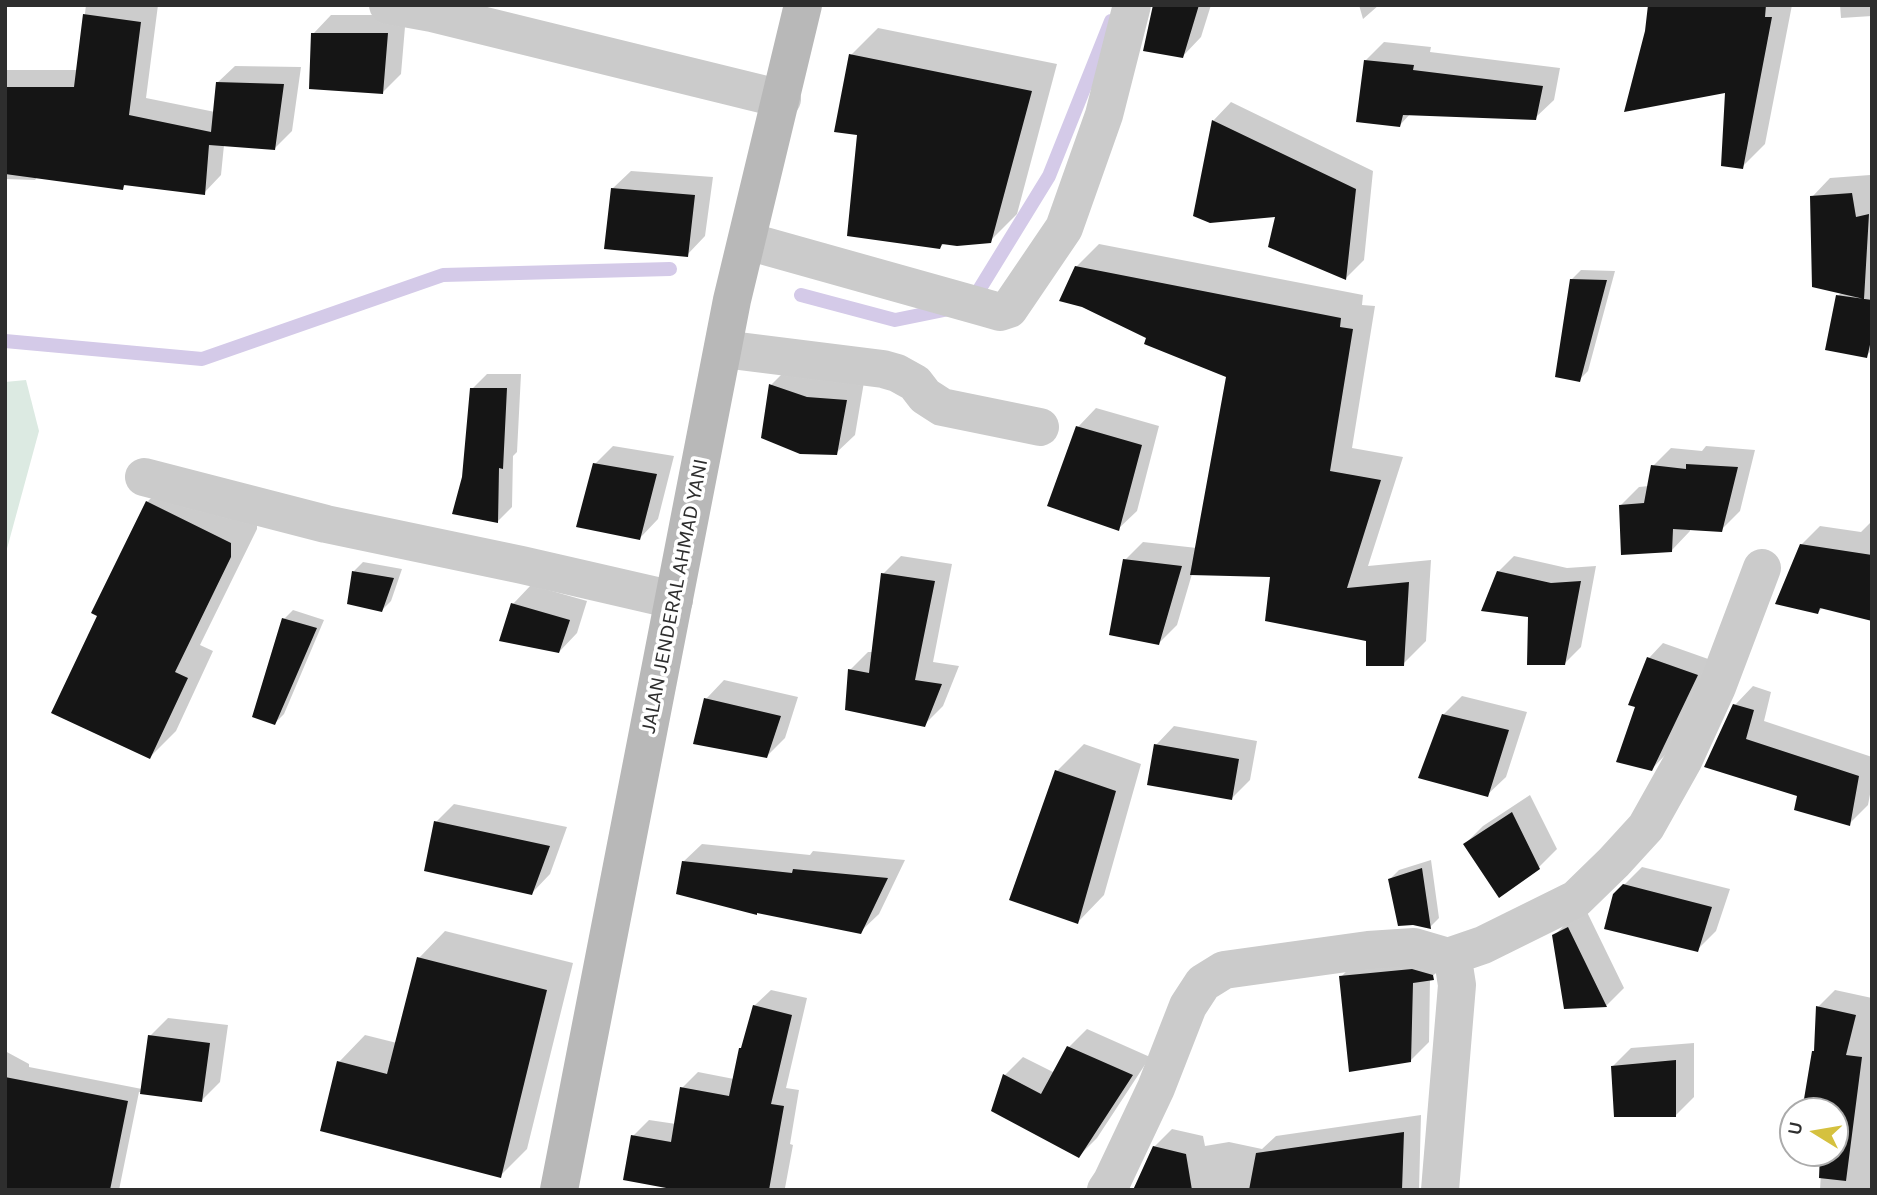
<!DOCTYPE html>
<style>
body{margin:0}
#map{position:relative;width:1877px;height:1195px;overflow:hidden;background:#fff;font-family:Karla,sans-serif}
canvas{display:block}
.frame{position:absolute;inset:0;border:7px solid #2e2e2e;pointer-events:none}
.north{position:absolute;left:1779px;top:1097px;width:70px;height:70px;box-sizing:border-box;background:#fff;border:2px solid #ababab;border-radius:50%;rotate:281deg;font-size:19px;font-weight:700;line-height:28px;text-align:center;color:#2e2e2e}
.north::after{content:'';display:block;margin:auto;width:24px;height:32px;background:#d5c13f;clip-path:polygon(50% 0,100% 100%,50% 72%,0 100%)}
</style>
<div id="map">
<canvas width="1877" height="1195"></canvas>
<div class="frame"></div>
<div class="north">U</div>
</div>
<script>
const context = document.querySelector('canvas').getContext('2d');
context.lineJoin = 'round';
function fillPath(path, color) { context.fillStyle = color; context.fill(path, 'evenodd'); }
const shape = rows => new Path2D(rows.map(r => 'M' + r).join(''));
function trace(path, color, width, dash) { context.strokeStyle = color; context.lineWidth = width; context.lineCap = dash ? 'butt' : 'round'; context.setLineDash(dash || []); context.stroke(path); }
function label(font, color, halo, rows, align = 'center') {
  context.font = font + ' Karla,sans-serif'; context.lineWidth = 7; context.setLineDash([]); context.textBaseline = 'middle'; context.strokeStyle = halo; context.fillStyle = color; for (const [text, x, y, turn = 0] of rows) {
    context.save(); context.translate(x, y); context.rotate((+turn || 0) * Math.PI / 180); context.textAlign = isNaN(turn) ? turn : align; if (halo) context.strokeText(text, 0, 0); context.fillText(text, 0, 0); context.restore();
  }
}
const green = shape([
 [26,380,39,431,5,556,5,382]
]);
const shadow = shape([
 [86,5,158,5,146,98,215,112,217,83,235,66,301,67,292,131,274,149,224,145,221,175,204,193,127,183,122,188,38,176,35,180,5,179,5,70,78,70],
 [1155,5,1211,5,1201,37,1183,56],
 [1359,5,1379,5,1363,19],
 [1650,5,1792,5,1765,144,1742,167,1727,91,1647,32],
 [1840,5,1872,5,1872,16,1841,18],
 [331,15,406,15,401,74,382,93,313,34],
 [878,28,1057,64,1017,214,990,241,945,243,940,247,859,134,851,55],
 [1384,42,1431,47,1430,52,1560,68,1554,100,1535,118,1411,113,1400,125,1365,61],
 [1231,102,1373,171,1364,260,1346,278,1277,215,1195,215,1213,121],
 [631,171,713,177,705,236,687,255,612,189],
 [1870,175,1872,350,1866,356,1838,296,1842,292,1812,197,1830,178],
 [1099,244,1363,295,1362,305,1375,306,1352,448,1403,457,1368,566,1431,560,1426,641,1403,664,1272,576,1192,574,1177,625,1159,643,1125,560,1143,542,1197,548,1228,376,1148,337,1076,267],
 [1581,270,1615,271,1588,371,1579,380,1572,279],
 [789,367,864,382,855,435,836,453,771,385],
 [487,374,521,374,517,452,513,456,512,507,498,521,464,477,472,389],
 [1096,408,1159,426,1137,511,1118,529,1078,427],
 [613,446,674,456,658,519,640,538,595,464],
 [1706,446,1755,450,1740,511,1721,530,1690,528,1690,531,1672,550,1621,505,1639,487,1649,486,1653,466,1671,448,1702,451],
 [174,476,257,516,257,529,200,645,213,651,176,731,150,757,147,502],
 [1871,522,1872,619,1823,607,1818,612,1801,545,1820,526,1861,532],
 [901,556,952,564,933,662,959,666,943,706,924,725,850,670,868,652,874,652,883,574],
 [1514,556,1567,568,1596,566,1581,647,1565,663,1498,572],
 [363,562,402,569,391,601,382,610,354,571],
 [531,585,587,601,577,633,559,652,513,604],
 [293,610,324,620,284,714,275,723,284,619],
 [1663,643,1711,660,1666,754,1652,769,1638,706,1649,658],
 [724,680,798,697,785,738,767,756,706,699],
 [1753,686,1771,692,1764,721,1872,757,1872,784,1868,805,1849,824,1799,795,1707,766,1735,705],
 [1462,696,1527,712,1506,777,1487,795,1443,715],
 [1174,726,1257,741,1250,780,1232,798,1156,745],
 [1084,744,1141,764,1104,895,1078,922,1057,771],
 [1530,795,1557,849,1538,868,1465,844,1483,826],
 [454,804,567,827,550,874,532,893,436,822],
 [702,844,810,855,813,851,905,860,879,914,860,932,683,862],
 [1431,860,1439,918,1430,927,1390,879,1399,870],
 [1642,867,1730,889,1716,931,1697,950,1614,895],
 [1586,910,1624,988,1606,1006,1554,936,1572,917],
 [445,931,573,963,527,1149,500,1176,339,1062,365,1035,397,1043,419,958],
 [1359,958,1452,960,1430,978,1429,1042,1410,1061,1341,977],
 [771,990,807,998,786,1088,799,1090,790,1144,793,1145,785,1188,687,1190,633,1136,649,1120,676,1124,682,1088,698,1072,734,1079,740,1049,744,1045,754,1006],
 [1835,990,1872,998,1872,1190,1820,1190,1822,1153,1835,1153,1835,1111,1804,1111,1816,1053,1818,1007],
 [168,1018,228,1025,220,1082,202,1100,139,1092,119,1190,5,1190,5,1051,29,1064,29,1067,142,1089,150,1036],
 [1087,1029,1150,1057,1097,1138,1079,1156,993,1110,1005,1075,1023,1057,1055,1073,1069,1047],
 [1694,1043,1694,1097,1676,1115,1612,1067,1631,1048],
 [1421,1115,1419,1190,1134,1190,1154,1147,1172,1129,1203,1136,1205,1146,1229,1142,1262,1149,1276,1136]
]);
const stream = shape([
 [801,295,895,320,949,309],
 [971,303,1049,176,1111,21],
 [5,341,202,359,443,275,670,269]
]);
const building = shape([
 [1153,5,1199,5,1183,58,1143,51],
 [1648,5,1766,5,1765,17,1772,17,1743,169,1721,166,1725,93,1624,112,1645,31],
 [83,14,141,22,129,115,211,132,216,82,284,84,275,150,209,145,205,195,124,185,123,190,5,174,5,87,74,87],
 [311,33,388,33,383,94,309,89],
 [849,54,1032,91,991,243,957,246,942,244,940,249,847,236,857,135,834,132],
 [1364,60,1414,65,1413,70,1543,86,1536,120,1403,115,1400,127,1356,122],
 [1212,120,1356,189,1346,280,1268,247,1275,217,1210,223,1193,216],
 [611,188,695,195,688,257,604,249],
 [1852,193,1856,217,1869,214,1864,299,1812,287,1810,196],
 [1075,266,1341,318,1340,327,1353,329,1330,471,1381,480,1347,588,1409,582,1404,666,1366,666,1366,641,1265,621,1270,577,1190,575,1226,377,1144,344,1146,338,1082,307,1059,301],
 [1570,279,1607,280,1580,382,1555,377],
 [1836,295,1872,300,1872,336,1867,358,1825,350],
 [769,384,807,397,847,400,837,455,800,454,761,438],
 [470,388,507,388,503,469,499,468,498,523,452,514,462,477],
 [1076,426,1142,445,1119,531,1047,506],
 [593,463,657,474,640,540,576,527],
 [1686,464,1738,467,1722,532,1673,529,1672,552,1621,555,1619,505,1644,503,1651,465,1686,469],
 [146,501,231,543,231,557,175,672,188,678,150,759,51,713,97,616,91,613],
 [1800,544,1872,555,1872,621,1820,608,1818,614,1775,604],
 [1123,559,1182,566,1159,645,1109,635],
 [352,571,394,578,382,612,347,604],
 [1497,571,1551,583,1581,581,1565,665,1527,665,1528,617,1481,611],
 [881,573,935,581,915,680,942,684,925,727,845,710,848,669,869,673],
 [511,603,570,620,559,653,499,641],
 [282,618,317,628,275,725,252,717],
 [1647,657,1698,675,1652,771,1616,762,1635,707,1628,705],
 [704,698,781,716,767,758,693,744],
 [1733,704,1754,710,1746,739,1859,776,1850,826,1794,810,1797,796,1704,767],
 [1442,714,1509,730,1488,797,1418,778],
 [1154,744,1239,759,1232,800,1147,785],
 [1055,770,1116,791,1078,924,1009,900],
 [1512,812,1540,869,1499,898,1463,844],
 [434,821,550,846,532,895,424,871],
 [682,861,792,873,793,869,888,878,861,934,757,913,757,915,676,894],
 [1422,868,1431,929,1413,925,1398,926,1388,879],
 [1623,884,1712,907,1698,952,1604,929,1613,894],
 [1568,927,1607,1007,1564,1009,1552,935],
 [417,957,547,990,501,1178,320,1131,337,1061,387,1074],
 [1412,969,1433,975,1434,980,1413,983,1411,1062,1349,1072,1339,976],
 [753,1005,792,1015,771,1104,784,1106,769,1190,677,1190,623,1180,631,1135,671,1142,680,1087,729,1096,739,1048,741,1048],
 [1816,1006,1856,1015,1846,1055,1862,1057,1846,1181,1819,1178,1820,1153,1835,1153,1835,1111,1802,1111,1812,1051,1814,1051],
 [148,1035,210,1043,202,1102,140,1094],
 [1067,1046,1133,1075,1079,1158,991,1111,1003,1074,1041,1094],
 [1676,1060,1676,1117,1614,1117,1611,1066],
 [5,1077,128,1101,110,1190,5,1190],
 [1404,1132,1402,1190,1249,1190,1256,1153],
 [1153,1146,1186,1154,1192,1190,1133,1190]
]);
const street = shape([
 [388,5,432,13,782,99],
 [747,241,986,308,1000,312,1009,309,1064,228,1104,115,1132,5],
 [723,349,883,369,897,373,915,383,925,396,942,407,1040,427],
 [144,477,326,524,522,565,674,600],
 [1448,957,1483,945,1576,899,1614,862,1646,827,1683,761,1717,687,1762,568],
 [1106,1190,1112,1181,1156,1088,1188,1006,1203,983,1224,970,1368,950,1414,947,1448,957,1454,966,1457,985,1440,1190]
]);
const secondary = shape([
 [559,1190,732,300,803,5]
]);
const streetNames = [
 ["JALAN JENDERAL AHMAD YANI",675,596,-79]
];
fillPath(green, '#dceae2');
fillPath(shadow, '#0003');
trace(stream, '#d4cae8', 14);
fillPath(building, '#151515');
trace(street, '#cbcbcb', 38);
trace(secondary, '#b8b8b8', 38);
label('21px', '#2e2e2e', '#fff', streetNames);
</script>
